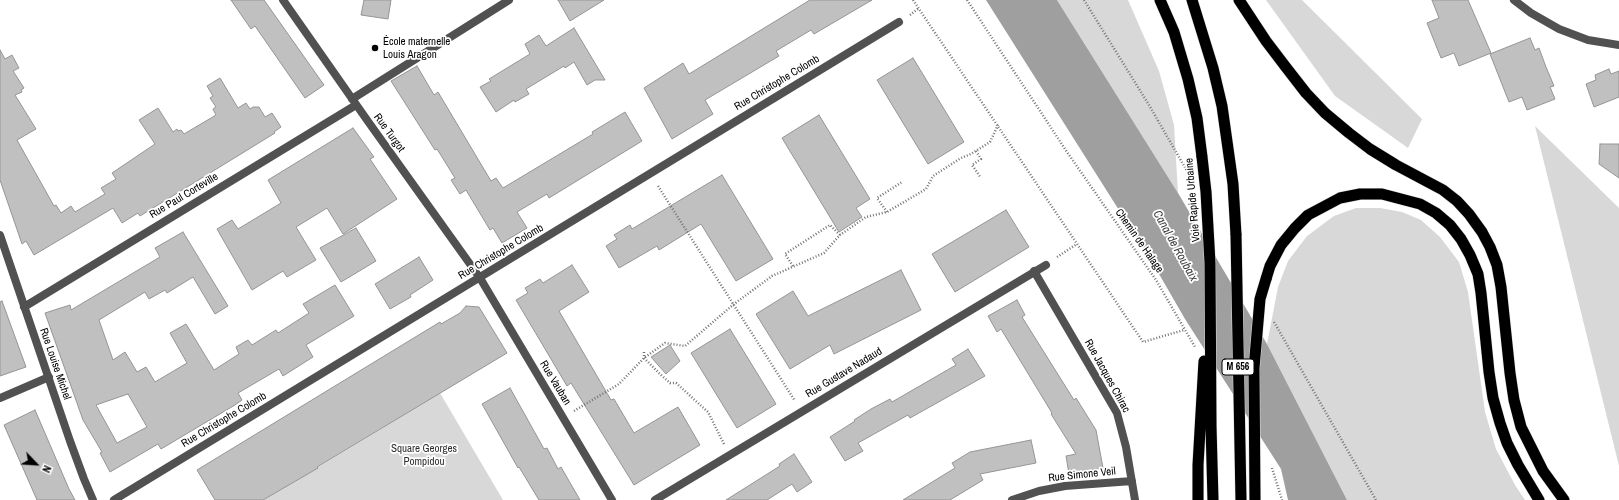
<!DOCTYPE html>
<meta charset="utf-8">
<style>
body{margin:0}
#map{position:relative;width:1619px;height:500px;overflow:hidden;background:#fff;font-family:"Archivo Narrow",sans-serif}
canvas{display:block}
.north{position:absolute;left:16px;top:444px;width:40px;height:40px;-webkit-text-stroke:3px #fff;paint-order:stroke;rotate:115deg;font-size:11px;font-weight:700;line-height:16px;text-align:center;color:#000}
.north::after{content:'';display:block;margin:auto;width:14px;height:18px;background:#000;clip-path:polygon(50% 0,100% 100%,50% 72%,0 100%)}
</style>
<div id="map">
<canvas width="1619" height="500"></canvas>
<div class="north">N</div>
</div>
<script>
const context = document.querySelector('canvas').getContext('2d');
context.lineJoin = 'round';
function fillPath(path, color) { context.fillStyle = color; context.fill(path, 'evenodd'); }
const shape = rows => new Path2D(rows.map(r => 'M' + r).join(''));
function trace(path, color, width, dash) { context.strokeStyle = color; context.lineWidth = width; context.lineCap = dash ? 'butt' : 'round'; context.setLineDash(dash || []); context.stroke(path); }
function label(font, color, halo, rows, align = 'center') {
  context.font = font + ' "Archivo Narrow",sans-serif'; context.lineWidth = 3.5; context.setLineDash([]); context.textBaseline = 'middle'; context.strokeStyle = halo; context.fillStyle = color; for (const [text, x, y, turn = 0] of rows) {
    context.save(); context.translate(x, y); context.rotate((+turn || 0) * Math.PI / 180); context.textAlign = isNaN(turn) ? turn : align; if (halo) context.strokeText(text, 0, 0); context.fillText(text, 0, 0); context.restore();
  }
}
const green = shape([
 [1057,0,1128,0,1159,71,1174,125,1178,193],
 [1266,0,1302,0,1422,119,1408,148,1335,96],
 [1535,126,1619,208,1619,466],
 [1356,208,1380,208,1402,212,1421,220,1440,237,1459,262,1468,292,1485,412,1496,449,1515,485,1525,500,1347,500,1267,344,1278,287,1288,261,1307,236,1334,216],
 [440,393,503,500,263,500,368,437]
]);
const water = shape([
 [986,0,1057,0,1178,193,1267,344,1347,500,1288,500,1281,469,1185,319,1155,267]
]);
const building = shape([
 [231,0,264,0,324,85,305,98,255,26,251,29,231,0],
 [364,0,391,0,388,19,361,15,364,0],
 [558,0,604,0,570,21,558,0],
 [810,0,872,0,814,34,811,30,776,51,779,56,705,100,713,114,672,139,644,88,683,63,689,74,810,0],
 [1432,0,1468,0,1491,53,1459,66,1454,53,1441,58,1427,23,1439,18,1432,0],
 [574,28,605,80,595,80,587,85,574,62,565,68,564,66,526,89,529,94,515,102,514,100,496,112,480,87,491,81,489,79,530,54,525,44,539,35,546,46,574,28],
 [1530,38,1535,50,1539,48,1546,67,1554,86,1550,87,1555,99,1527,110,1522,97,1509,102,1490,54,1530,38],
 [0,50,5,59,12,55,19,68,13,71,24,88,21,90,22,92,15,95,36,129,17,140,54,206,56,205,61,213,71,206,75,212,105,194,101,188,116,179,112,173,155,144,139,120,158,108,173,132,177,129,178,131,181,130,184,134,216,115,213,109,216,107,210,98,213,96,207,86,220,78,238,108,246,103,250,109,253,107,259,107,265,117,272,113,281,127,274,132,275,133,140,216,138,213,122,223,113,208,34,255,26,241,22,244,0,180,0,50],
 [913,58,964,142,928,164,877,80,913,58],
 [417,66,434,95,438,92,491,181,496,178,503,188,593,134,592,132,625,112,642,141,549,198,547,194,517,212,527,228,502,243,493,228,490,230,466,190,460,194,451,180,455,178,437,149,435,150,391,81,417,66],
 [1609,69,1611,74,1619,71,1619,97,1594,107,1586,84,1596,80,1595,75,1609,69],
 [819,115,870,199,856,208,862,217,839,232,782,138,819,115],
 [353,128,374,157,370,159,397,199,343,234,327,208,296,227,316,260,287,277,283,271,252,290,217,229,232,220,238,229,281,203,268,180,353,128],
 [1600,144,1619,144,1619,178,1599,164,1600,144],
 [722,175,773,259,736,281,701,224,659,250,657,246,619,268,606,246,617,239,614,235,630,225,632,229,722,175],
 [1006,210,1029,247,955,292,932,254,1006,210],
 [356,228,376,261,341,282,320,248,356,228],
 [183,232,228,306,215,314,193,277,167,293,165,290,149,299,145,292,99,320,113,360,125,352,137,372,146,367,155,382,187,363,170,333,186,324,214,370,239,354,236,347,248,340,252,345,276,330,278,333,309,313,303,304,335,285,354,316,306,345,313,357,283,376,279,369,238,393,242,400,235,405,161,449,158,444,110,472,100,453,102,452,83,420,45,313,70,305,71,310,160,257,155,248,183,232],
 [128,394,147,427,117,443,96,405,128,394],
 [419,257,433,280,410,295,411,297,390,309,375,284,419,257],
 [572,265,589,292,559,311,611,400,614,399,634,433,678,407,700,445,634,485,571,383,567,386,516,300,528,293,525,288,540,279,543,283,572,265],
 [901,270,921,310,834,354,830,345,790,369,756,314,793,291,808,316,901,270],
 [1017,300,1025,315,1022,317,1074,400,1076,398,1096,430,1103,468,1069,474,1066,456,1076,454,1051,414,1052,413,1001,329,997,332,988,316,1017,300],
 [2,301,26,367,0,376,0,302,2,301],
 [466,306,479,307,507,353,317,467,318,468,263,500,215,500,197,470,440,322,441,324,460,313,466,306],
 [730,329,776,404,737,428,691,353,730,329],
 [670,345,680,361,666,374,651,357,670,345],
 [968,349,985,376,910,418,908,415,858,443,863,451,845,461,830,437,855,421,854,420,871,409,890,399,892,402,956,365,952,359,968,349],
 [510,388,544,449,547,448,558,469,561,467,580,500,539,500,519,467,518,468,482,404,510,388],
 [35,410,69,489,75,500,37,500,4,425,35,410],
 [1031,440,1036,463,980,474,983,480,950,500,903,500,955,468,952,463,970,452,1031,440],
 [794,454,812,482,797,492,792,484,767,500,726,500,780,466,779,464,794,454]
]);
const path = shape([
 [913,0,1143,342,1184,330],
 [967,0,1067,152,1156,280,1195,347],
 [1084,0,1149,105,1187,171],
 [910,15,919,8],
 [976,151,981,159,972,165,981,178],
 [658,186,795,401],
 [887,212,877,198,902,182],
 [1057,257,1077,244],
 [793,266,785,254,830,225,840,235],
 [1274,322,1376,500],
 [644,352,644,358,661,375,670,383,676,383,708,412,724,444],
 [574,411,619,384,644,358,665,343,685,346,734,304,772,276,824,253,840,235,866,217,887,212,926,189,933,176,961,158,971,154,990,142,998,125],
 [1272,468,1282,500]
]);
const minor = shape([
 [283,0,367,120,480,278,612,500],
 [1514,0,1531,13,1559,29,1588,40,1619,45],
 [352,99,509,0],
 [1034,271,1117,413,1126,447,1135,500],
 [24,307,356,105],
 [0,398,49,377],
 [114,500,899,22],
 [655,500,1046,265],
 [1012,500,1039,491,1065,486,1132,481]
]);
const tertiary = shape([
 [0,235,70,441,84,479,93,500]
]);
const trunk = shape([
 [1160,0,1174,32,1188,79,1197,118,1202,157],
 [1192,0,1213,68,1222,106,1233,184,1236,235],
 [1239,0,1266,41,1285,66,1306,93,1325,113,1349,133,1370,149,1396,165,1443,190,1457,201,1469,214,1482,232,1490,247,1497,265,1501,287,1510,373,1514,400,1521,427,1543,471,1564,500],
 [1266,279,1270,266,1281,245,1295,228,1308,215,1340,198,1360,194,1382,194,1420,204,1436,213,1450,225,1461,239,1470,255,1478,274,1481,293,1489,372,1493,398,1500,423,1507,443,1518,465,1539,500]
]);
const trunkBridge = shape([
 [1202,157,1206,192,1210,263,1211,426,1213,500],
 [1236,235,1241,500],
 [1198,500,1198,465,1204,361],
 [1255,500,1254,368,1260,299,1266,279]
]);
const markers = [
 [375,48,4,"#000"]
];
const shields = [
 [1238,367,32]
];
const shieldNames = [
 ["M 656",1238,367]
];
const poiNames = [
 ["École maternelle",383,42],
 ["Louis Aragon",383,55]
];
const streetNames = [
 ["Rue Christophe Colomb",777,83,-31],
 ["Rue Turgot",389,133,54],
 ["Rue Paul Corteville",184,196,-31],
 ["Voie Rapide Urbaine",1193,200,-95],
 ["Chemin de Halage",1139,241,55],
 ["Rue Christophe Colomb",501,252,-31],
 ["Rue Louise Michel",55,364,71],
 ["Rue Gustave Nadaud",844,373,-31],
 ["Rue Jacques Chirac",1107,376,61],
 ["Rue Vauban",555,383,59],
 ["Rue Christophe Colomb",224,420,-31],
 ["Rue Simone Veil",1082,475,-6]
];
const parkNames = [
 ["Square Georges",424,449],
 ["Pompidou",424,462]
];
const waterNames = [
 ["Canal de Roubaix",1175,246,61]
];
fillPath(green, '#d8d8d8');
fillPath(water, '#9f9f9f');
fillPath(building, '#c0c0c0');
trace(building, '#959595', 1);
trace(trunk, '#dbdbdb', 12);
trace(path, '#737373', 2.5, [1, 2]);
trace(minor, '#515151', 8);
trace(tertiary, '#515151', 8);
trace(trunk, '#000', 11);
trace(trunkBridge, '#dbdbdb', 12, []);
trace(trunkBridge, '#000', 11);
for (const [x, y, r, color] of markers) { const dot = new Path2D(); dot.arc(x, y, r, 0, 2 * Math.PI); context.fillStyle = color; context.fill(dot); trace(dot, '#fff', 1.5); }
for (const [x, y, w] of shields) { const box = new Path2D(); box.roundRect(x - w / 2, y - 8, w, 16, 3); context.fillStyle = '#fff'; context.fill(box); trace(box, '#000', 1); }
label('bold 10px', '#000', null, shieldNames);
label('11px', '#000', '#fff', poiNames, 'left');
label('11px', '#000', '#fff', streetNames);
label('11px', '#2f2f2f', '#fff', parkNames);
label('italic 12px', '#404040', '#fff', waterNames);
</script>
